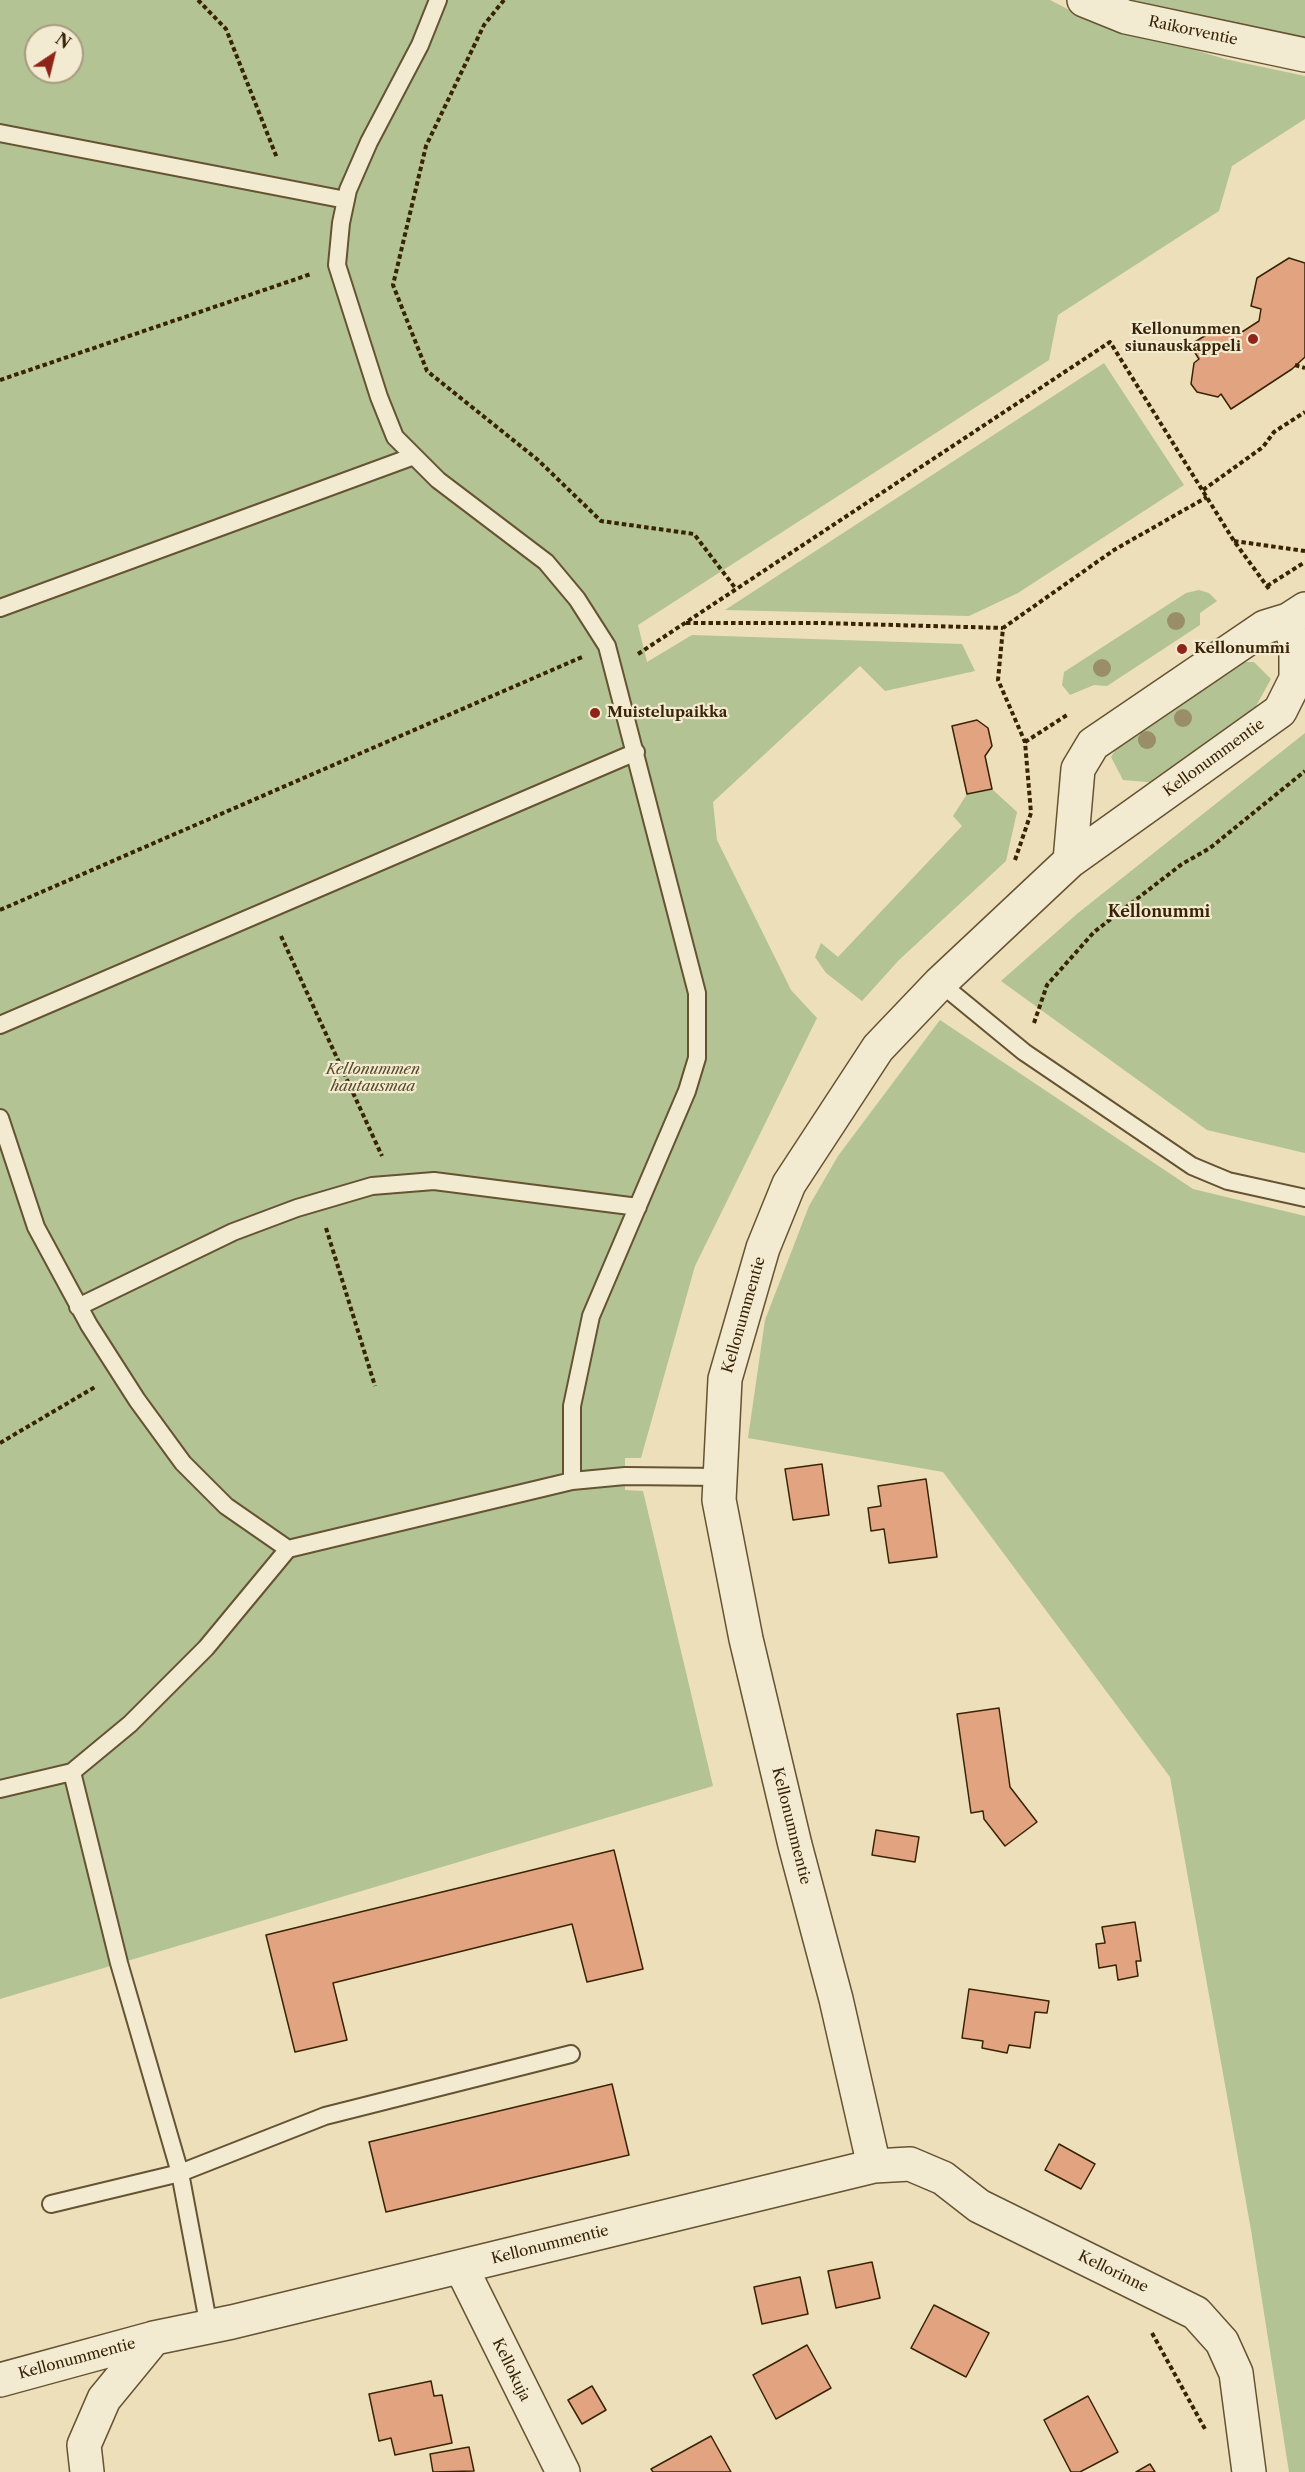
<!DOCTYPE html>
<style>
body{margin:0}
#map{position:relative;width:1305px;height:2472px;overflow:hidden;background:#eddfb9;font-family:"Libre Caslon Text",serif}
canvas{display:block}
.north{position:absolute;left:24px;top:24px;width:60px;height:60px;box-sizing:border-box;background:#f3ead2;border:2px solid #a89b80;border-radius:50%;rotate:35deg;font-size:16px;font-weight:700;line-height:24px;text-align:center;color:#382405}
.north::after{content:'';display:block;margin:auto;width:21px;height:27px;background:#8f2418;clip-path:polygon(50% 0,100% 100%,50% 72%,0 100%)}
</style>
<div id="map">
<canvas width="1305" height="2472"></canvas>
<div class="north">N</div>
</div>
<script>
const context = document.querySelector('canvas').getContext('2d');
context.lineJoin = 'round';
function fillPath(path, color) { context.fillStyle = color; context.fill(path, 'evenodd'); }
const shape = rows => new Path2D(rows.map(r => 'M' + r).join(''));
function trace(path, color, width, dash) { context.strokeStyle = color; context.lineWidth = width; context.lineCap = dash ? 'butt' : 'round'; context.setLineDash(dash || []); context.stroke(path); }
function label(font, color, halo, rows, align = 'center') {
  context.font = font + ' "Libre Caslon Text",serif'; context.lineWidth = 4.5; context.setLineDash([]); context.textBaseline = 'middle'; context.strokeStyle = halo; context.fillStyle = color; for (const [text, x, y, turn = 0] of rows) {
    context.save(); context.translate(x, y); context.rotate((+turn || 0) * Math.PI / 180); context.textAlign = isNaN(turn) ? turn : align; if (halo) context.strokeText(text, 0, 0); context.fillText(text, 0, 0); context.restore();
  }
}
const green = shape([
 [0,0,1050,0,1081,16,1225,59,1305,76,1305,119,1232,166,1219,211,1058,315,1049,360,638,625,647,662,692,635,962,644,975,671,885,691,860,666,713,802,717,840,791,990,817,1018,695,1266,641,1458,625,1458,625,1490,643,1491,713,1786,0,1999],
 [36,36,72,36,72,72,36,72],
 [1116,0,1305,0,1305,40],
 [1104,363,1184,485,1018,593,969,616,725,610],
 [1199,590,1209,593,1217,601,1200,613,1200,625,1107,686,1094,685,1070,695,1062,685,1064,672,1186,593],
 [1233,662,1254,662,1271,679,1250,717,1159,783,1123,780,1111,757,1122,739],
 [1305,733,1305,1153,1207,1130,1001,981,1078,913],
 [992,789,1017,812,1006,861,899,960,862,1001,826,973,815,957,821,943,838,957,962,826,953,816,967,794],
 [940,1020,1193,1189,1305,1216,1305,2472,1289,2472,1251,2230,1170,1777,943,1472,748,1438,765,1320,809,1206,838,1156]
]);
const building = shape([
 [1289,258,1305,263,1305,357,1292,369,1231,409,1221,394,1218,397,1197,392,1191,384,1194,363,1199,359,1190,345,1219,327,1242,332,1259,321,1261,309,1251,306,1257,278,1289,258],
 [977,720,988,728,992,746,985,756,992,789,967,794,952,726,977,720],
 [822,1464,829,1515,793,1520,785,1469,822,1464],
 [926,1479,937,1557,889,1563,884,1529,871,1531,868,1508,881,1506,878,1486,926,1479],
 [999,1708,1010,1787,1037,1822,1005,1846,984,1819,983,1811,971,1813,957,1714,999,1708],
 [876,1830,919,1837,915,1862,872,1855,876,1830],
 [614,1850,643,1969,587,1982,572,1924,333,1983,347,2040,295,2052,266,1935,614,1850],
 [1135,1922,1141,1961,1136,1961,1138,1976,1118,1980,1116,1965,1099,1968,1096,1944,1105,1943,1102,1927,1135,1922],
 [969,1989,1049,2001,1047,2013,1035,2012,1030,2048,1009,2045,1007,2053,982,2048,983,2041,962,2038,969,1989],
 [612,2084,629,2155,386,2212,369,2142,612,2084],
 [1059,2144,1095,2164,1081,2189,1045,2170,1059,2144],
 [872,2262,880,2298,836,2308,828,2271,872,2262],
 [800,2277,808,2314,762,2324,754,2287,800,2277],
 [934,2305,989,2333,966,2377,911,2348,934,2305],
 [807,2345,831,2388,776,2419,753,2375,807,2345],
 [431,2381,434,2396,442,2395,452,2443,395,2455,391,2438,379,2441,369,2394,431,2381],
 [592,2386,606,2410,582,2424,568,2400,592,2386],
 [1088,2396,1118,2452,1080,2472,1071,2472,1044,2420,1088,2396],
 [711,2436,731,2472,653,2472,651,2469,711,2436],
 [469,2447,474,2471,433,2472,430,2454,469,2447],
 [1150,2464,1155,2472,1136,2472,1150,2464]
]);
const path = shape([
 [198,0,226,29,277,158],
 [504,0,484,25,426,146,393,285,427,371,538,460,601,521,694,534,736,589],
 [1295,365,1305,368],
 [0,380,311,274],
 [1203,490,1263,447,1274,432,1305,412],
 [1234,541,1305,551],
 [1267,586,1305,562],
 [686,623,821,623,1003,628],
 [638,654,1110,342,1234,541,1269,589],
 [1025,742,1067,715],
 [1015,860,1031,813,1025,742,998,680,1003,628,1114,550,1207,497],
 [0,910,582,657],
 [281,936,382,1156],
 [1034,1023,1047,985,1094,932,1182,864,1210,848,1305,771],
 [326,1228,375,1386],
 [0,1443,95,1387],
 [1152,2333,1205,2429]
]);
const service = shape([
 [438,0,420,45,369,142,348,190,341,223,337,265,379,397,395,437,438,480,546,562,577,599,607,646,697,993,697,1058,687,1091,591,1316,572,1406,572,1481],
 [0,133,346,200],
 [0,608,414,456],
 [940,983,1024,1052,1192,1166,1228,1181,1305,1198],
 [0,1025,636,752],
 [0,1118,36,1227,89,1325,137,1400,183,1463,226,1506,288,1549],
 [78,1307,233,1232,297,1208,372,1186,434,1181,638,1207],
 [72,1772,119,1963,180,2173,209,2327],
 [0,1789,72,1772,130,1724,206,1648,288,1549,572,1481,625,1476,720,1477],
 [51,2204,180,2173,325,2116,571,2054]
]);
const minor = shape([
 [1084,0,1126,17,1305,55],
 [1070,861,1078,769,1093,744,1265,627,1288,620,1305,609],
 [874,2166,836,1999,795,1845,746,1639,719,1500,725,1379,763,1248,789,1184,878,1048,940,983,1070,861,1280,711,1296,679,1296,644,1288,620],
 [461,2267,563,2472],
 [0,2380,154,2338],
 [87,2472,84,2445,104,2399,154,2338,232,2322,874,2166,910,2164,943,2178,979,2206,1196,2313,1222,2342,1236,2373,1249,2472]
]);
const trees = [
 [1176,621],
 [1102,668],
 [1183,718],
 [1147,740]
];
const markers = [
 [1253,339,6,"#8f2418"],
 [1182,649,6,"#8f2418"],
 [595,713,6,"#8f2418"]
];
const streetNames = [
 ["Raikorventie",1193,31,12],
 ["Kellonummentie",1214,758,-36],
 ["Kellonummentie",744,1315,-74],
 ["Kellonummentie",791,1826,76],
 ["Kellonummentie",550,2245,-14],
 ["Kellorinne",1113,2272,26],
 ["Kellonummentie",77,2359,-15],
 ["Kellokuja",511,2370,64]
];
const poiNames = [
 ["Kellonummen",1241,330,"right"],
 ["siunauskappeli",1241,347,"right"],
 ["Kellonummi",1194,649],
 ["Muistelupaikka",607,713]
];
const parkNames = [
 ["Kellonummen",373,1070],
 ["hautausmaa",373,1087]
];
const neighbourhoodNames = [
 ["Kellonummi",1159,912]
];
fillPath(green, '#b3c393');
fillPath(building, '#e2a380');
trace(building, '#382405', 1.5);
trace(service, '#655332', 20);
trace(minor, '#655332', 36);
trace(path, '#382405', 4, [4.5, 3]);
trace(service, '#f3ead2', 16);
trace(minor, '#f3ead2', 33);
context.fillStyle = '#9a8e69';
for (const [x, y] of trees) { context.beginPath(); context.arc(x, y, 9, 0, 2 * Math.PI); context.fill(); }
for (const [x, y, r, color] of markers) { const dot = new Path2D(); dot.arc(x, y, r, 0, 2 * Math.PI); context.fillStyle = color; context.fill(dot); trace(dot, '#f3ead2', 2); }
label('15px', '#382405', '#f3ead2', streetNames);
label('bold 15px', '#382405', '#f3ead2', poiNames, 'left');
label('italic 15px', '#574c28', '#f3ead2', parkNames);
label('bold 16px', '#382405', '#f3ead2', neighbourhoodNames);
</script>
